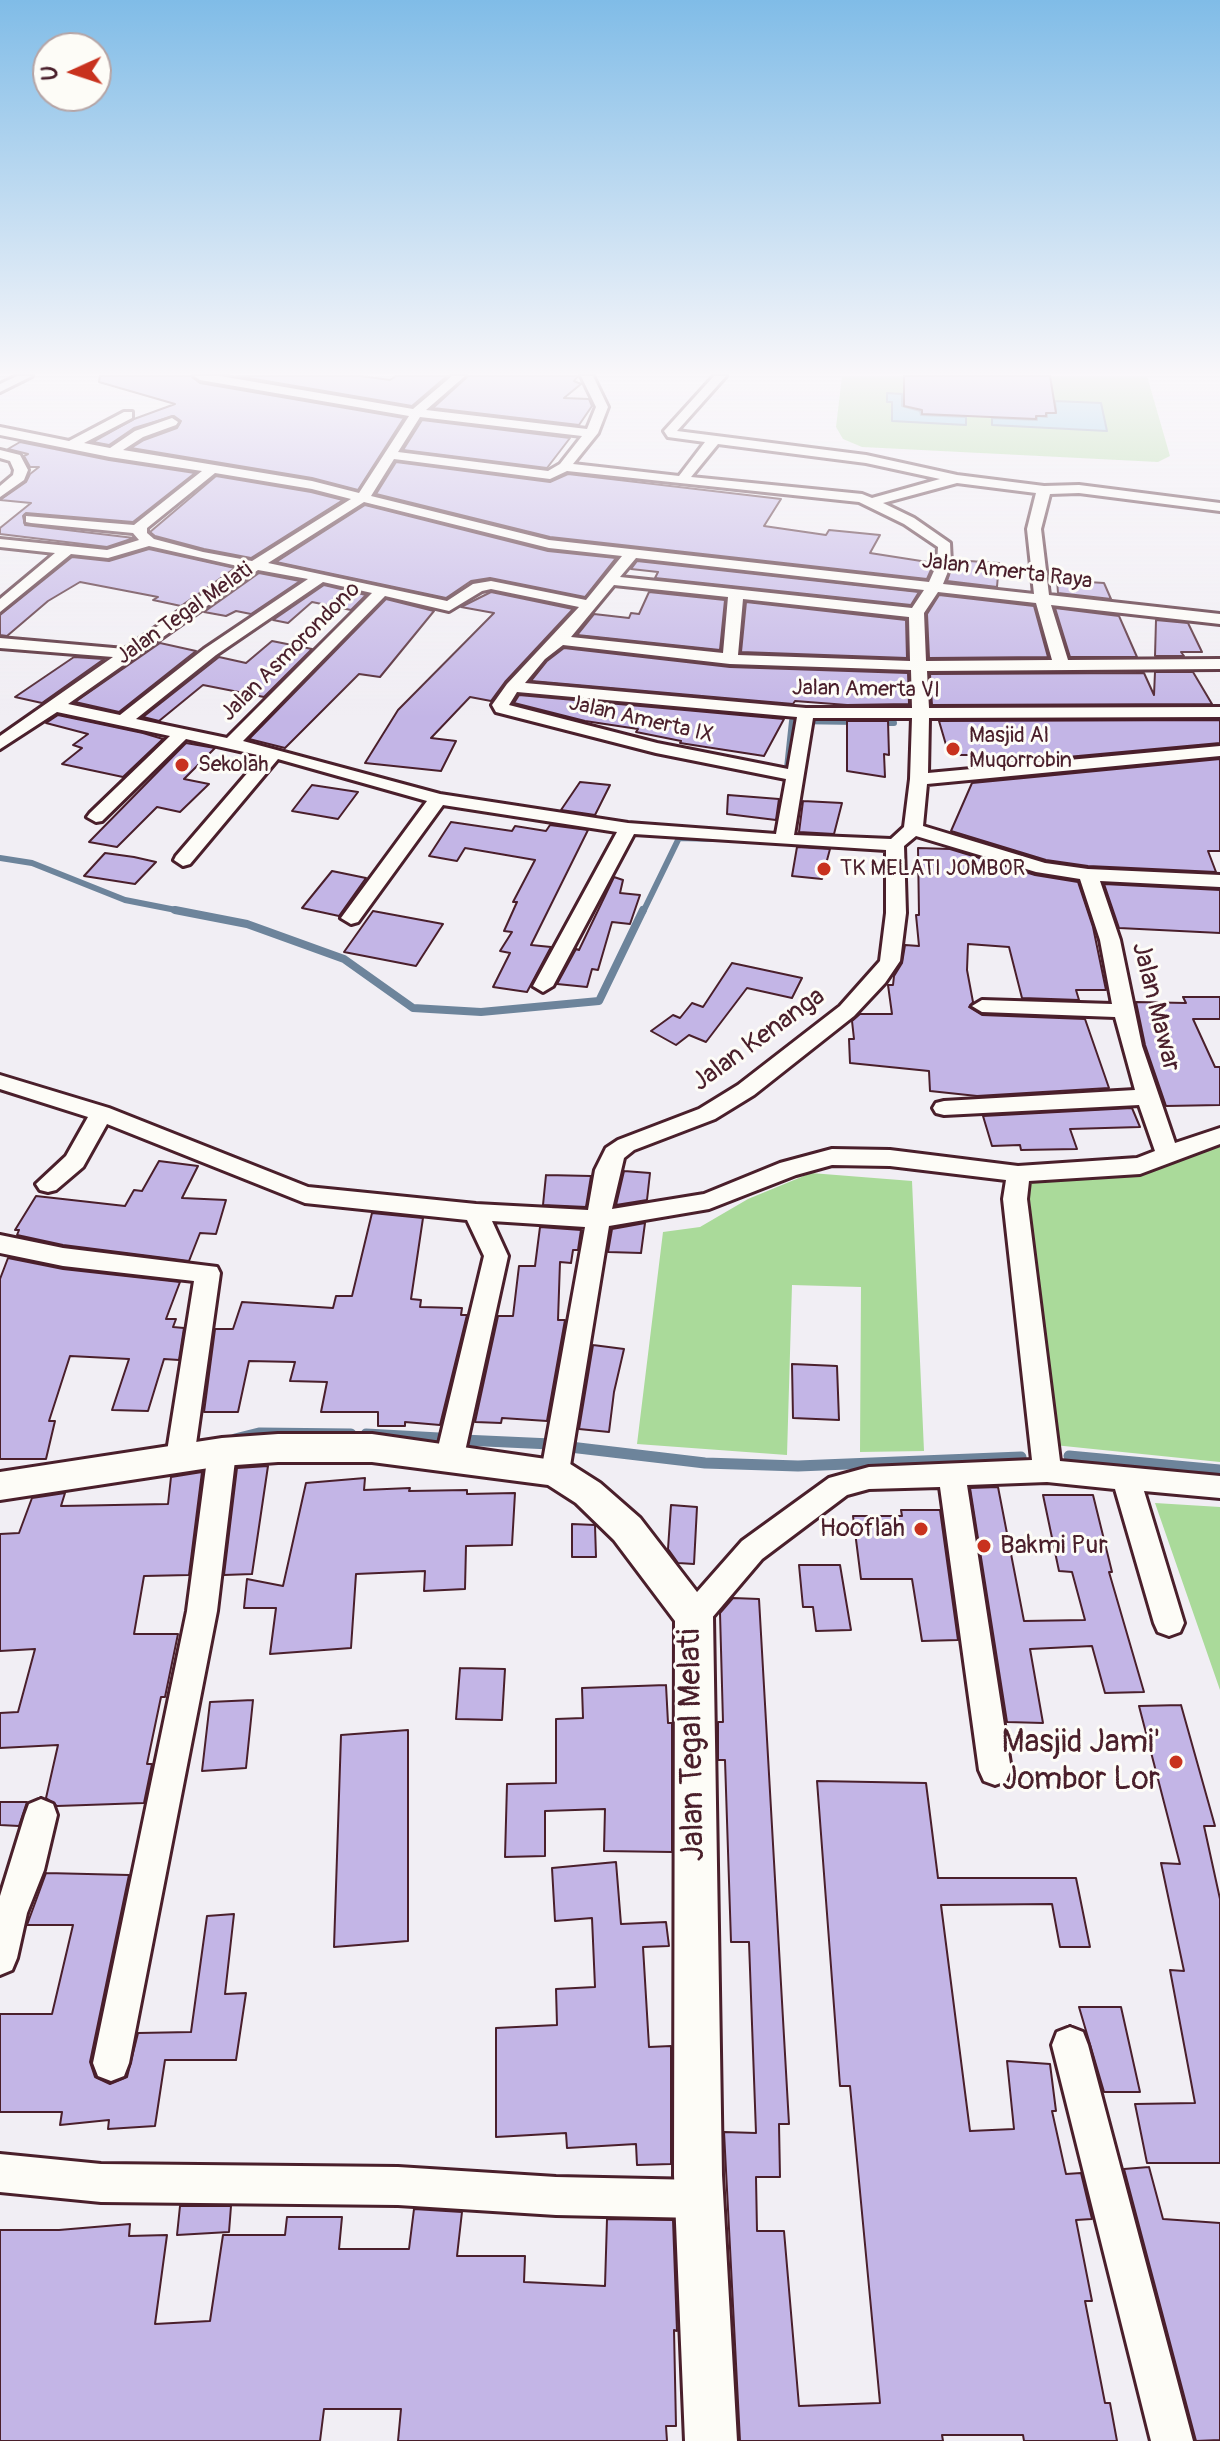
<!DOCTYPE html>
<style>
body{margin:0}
#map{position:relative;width:1220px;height:2441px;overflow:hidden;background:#f1eef4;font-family:Pangolin,sans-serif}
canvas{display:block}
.north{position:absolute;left:32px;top:32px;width:80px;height:80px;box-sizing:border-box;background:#fdfcf7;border:2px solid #b5a4a5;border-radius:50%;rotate:267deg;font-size:22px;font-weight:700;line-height:32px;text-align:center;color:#4a1f2b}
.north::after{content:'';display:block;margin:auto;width:28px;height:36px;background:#c8321e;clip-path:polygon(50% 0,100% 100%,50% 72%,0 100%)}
</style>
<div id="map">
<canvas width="1220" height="2441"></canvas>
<div class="north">U</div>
</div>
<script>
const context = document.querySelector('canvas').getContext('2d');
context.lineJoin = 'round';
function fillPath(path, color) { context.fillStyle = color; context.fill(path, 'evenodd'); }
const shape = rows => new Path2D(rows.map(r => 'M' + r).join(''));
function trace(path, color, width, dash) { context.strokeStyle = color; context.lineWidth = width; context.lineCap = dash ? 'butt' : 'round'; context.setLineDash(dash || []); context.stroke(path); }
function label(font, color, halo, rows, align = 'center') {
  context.font = font + ' Pangolin,sans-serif'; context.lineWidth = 6; context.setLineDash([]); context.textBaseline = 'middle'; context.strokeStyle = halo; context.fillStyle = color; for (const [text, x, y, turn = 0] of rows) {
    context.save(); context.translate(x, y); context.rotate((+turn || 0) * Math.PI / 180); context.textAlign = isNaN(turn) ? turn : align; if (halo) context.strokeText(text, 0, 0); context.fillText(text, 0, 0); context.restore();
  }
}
const green = shape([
 [842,376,1147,376,1170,456,1158,462,862,447,843,439,836,427],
 [1220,1146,1220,1462,1054,1445,1028,1181,1152,1171,1206,1148],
 [811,1173,912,1181,924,1451,860,1452,861,1287,792,1285,787,1455,637,1444,663,1232,700,1227,748,1199],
 [1155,1503,1220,1507,1220,1690]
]);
const water = shape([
 [887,393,902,394,902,406,920,411,921,415,966,417,966,425,892,421,892,402,887,402,887,393],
 [1055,401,1101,403,1107,431,992,425,992,418,1037,420,1037,416,1047,417,1047,413,1056,413,1055,401]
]);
const streamFar2 = shape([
 [877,723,894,723],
 [787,768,792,721,858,722],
 [0,858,32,863,125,900,186,912],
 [643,912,679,838,715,839]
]);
const streamFar1 = shape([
 [175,910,247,924,344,959,413,1008,481,1012,599,1001,643,910]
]);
const stream = shape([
 [366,1434,439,1438],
 [235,1439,259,1433,351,1434],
 [463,1440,551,1444],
 [570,1447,705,1463,798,1466,1021,1457],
 [1069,1456,1220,1470]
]);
const building = shape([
 [100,376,191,376,200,383,404,418,358,490,312,478,131,448,144,440,177,428,181,421,174,416,134,428,109,445,93,442,134,419,175,404,99,382,100,376],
 [237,376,361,376,390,380,396,376,447,376,412,406,237,376],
 [468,376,578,376,574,381,581,384,564,398,589,399,592,406,579,425,433,408,468,376],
 [904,376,1050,376,1056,413,1046,413,1046,416,1036,416,1036,419,922,414,922,410,904,406,904,376],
 [422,420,570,438,547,468,403,450,422,420],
 [20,442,109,460,195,473,133,522,26,513,23,516,25,525,134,538,107,547,0,534,0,528,31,503,0,500,26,482,30,474,39,467,30,467,24,456,28,454,8,449,20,442],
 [396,462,550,482,568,474,781,499,764,526,826,535,829,530,880,535,870,553,934,563,927,579,550,537,376,494,396,462],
 [216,476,311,492,343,500,251,558,204,549,155,536,150,532,216,476],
 [365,505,548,551,616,558,585,597,490,578,471,581,446,598,276,562,365,505],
 [149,549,235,568,181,606,153,600,158,597,80,582,48,601,7,636,0,635,0,615,72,557,109,561,149,549],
 [954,560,999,563,997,587,947,581,954,560],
 [637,561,919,592,911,605,655,578,658,572,631,569,637,561],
 [259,573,300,581,251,614,236,611,226,616,204,612,259,573],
 [1057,580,1104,583,1111,599,1058,593,1057,580],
 [324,585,366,595,351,610,312,602,288,623,273,620,324,585],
 [491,592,573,609,505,682,491,701,470,697,431,738,456,741,441,771,365,763,398,710,494,613,461,607,491,592],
 [649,592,725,600,720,650,577,635,594,614,629,618,631,613,639,614,649,592],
 [939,595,1034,606,1048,657,929,658,927,614,939,595],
 [386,599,434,611,380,677,359,674,285,748,249,739,386,599],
 [746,602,906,620,907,658,741,652,746,602],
 [1055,608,1119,616,1137,657,1070,657,1055,608],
 [1156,620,1188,623,1202,652,1181,652,1184,656,1155,656,1156,620],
 [272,641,312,649,264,697,203,685,159,721,143,717,219,657,246,663,272,641],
 [160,643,196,651,119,712,75,702,160,643],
 [564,648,730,667,908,673,909,704,847,705,795,701,793,704,531,681,547,661,564,648],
 [74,657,104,659,42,703,15,697,74,657],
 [1155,672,1193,672,1212,704,932,705,930,674,1144,673,1154,695,1155,672],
 [519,695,784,719,764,756,680,743,681,741,636,732,638,729,585,721,514,703,519,695],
 [58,715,143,733,163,739,123,777,62,764,82,748,73,745,88,734,46,723,58,715],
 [1220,720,1220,743,980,765,985,755,949,755,939,721,1220,720],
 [847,721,888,721,889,755,884,754,885,777,847,771,847,721],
 [186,743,215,748,184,779,209,784,180,812,157,807,117,847,89,842,186,743],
 [1220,759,1220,851,1208,851,1216,872,1088,866,1046,860,951,831,972,783,1220,759],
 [580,782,610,785,595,815,561,810,580,782],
 [312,785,358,792,338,819,292,811,312,785],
 [728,795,779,799,776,820,727,814,728,795],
 [803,801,842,803,834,834,799,832,803,801],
 [451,822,512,831,515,826,546,831,550,825,588,830,531,945,551,947,527,992,493,987,510,953,500,951,512,932,504,931,517,902,513,902,535,860,465,848,457,861,429,856,451,822],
 [797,847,830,849,822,879,792,876,797,847],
 [918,848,950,849,1035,875,1078,882,1093,927,1106,990,1076,990,1079,1000,1022,998,1009,947,968,944,967,970,973,1002,969,1007,982,1015,1085,1019,1109,1088,977,1096,930,1091,929,1071,850,1063,849,1039,854,1039,852,1021,860,1014,892,1014,888,985,893,985,894,976,902,963,905,945,919,946,916,915,919,915,918,848],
 [105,853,134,857,156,862,135,884,84,876,105,853],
 [332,871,366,878,339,916,302,908,332,871],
 [614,877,623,880,620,893,640,895,630,924,612,922,598,970,592,969,587,987,557,984,576,949,579,950,614,877],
 [1104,884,1220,890,1220,933,1119,928,1104,884],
 [373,911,443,924,416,966,344,952,373,911],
 [732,963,802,978,792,998,747,988,706,1042,689,1035,676,1045,651,1031,673,1015,680,1018,692,1003,703,1007,732,963],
 [1183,997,1220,997,1220,1019,1193,1019,1215,1067,1220,1067,1220,1105,1166,1106,1145,1045,1136,1002,1186,1003,1183,997],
 [1132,1108,1140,1127,1070,1129,1077,1149,1021,1150,1020,1145,992,1146,983,1116,1132,1108],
 [159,1161,198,1166,182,1198,226,1200,216,1234,200,1233,189,1261,63,1245,17,1235,19,1230,15,1230,36,1196,125,1206,134,1190,142,1191,159,1161],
 [624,1171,650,1173,647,1200,616,1205,624,1171],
 [546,1175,591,1176,586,1207,543,1205,546,1175],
 [372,1213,423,1218,411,1299,421,1300,420,1307,462,1308,461,1315,467,1315,440,1425,405,1422,405,1426,378,1426,378,1412,321,1412,327,1382,290,1381,295,1362,249,1361,238,1412,204,1412,215,1329,233,1329,242,1302,333,1308,336,1296,352,1296,372,1213],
 [645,1223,641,1253,608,1252,612,1229,645,1223],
 [540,1227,581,1230,578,1250,573,1250,571,1263,560,1262,558,1320,565,1320,547,1421,502,1418,501,1423,475,1422,498,1316,513,1316,519,1266,535,1266,540,1227],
 [8,1258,63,1269,180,1282,166,1319,176,1319,173,1327,184,1328,179,1360,164,1359,148,1411,112,1410,129,1359,70,1356,49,1421,55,1421,46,1459,0,1459,0,1279,8,1258],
 [593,1345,624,1349,614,1392,609,1432,579,1429,593,1345],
 [792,1364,837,1366,839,1420,793,1418,792,1364],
 [268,1466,252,1574,224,1575,237,1468,268,1466],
 [202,1472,189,1575,144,1576,134,1634,178,1634,165,1697,161,1697,147,1764,152,1764,144,1803,57,1806,46,1798,58,1745,0,1748,0,1713,18,1712,35,1649,0,1651,0,1534,19,1533,32,1498,65,1493,61,1506,168,1504,171,1477,202,1472],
 [365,1478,364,1490,410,1488,409,1491,467,1490,467,1494,515,1493,512,1545,466,1546,465,1589,424,1591,425,1571,356,1574,351,1648,270,1654,276,1608,244,1608,247,1579,283,1586,306,1483,365,1478],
 [998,1487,1024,1621,1085,1620,1072,1572,1059,1571,1043,1495,1093,1495,1112,1572,1109,1572,1144,1692,1105,1693,1092,1646,1030,1649,1043,1723,1007,1722,970,1488,998,1487],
 [671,1505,697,1507,694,1564,678,1563,668,1549,671,1505],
 [901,1510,940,1510,958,1640,922,1641,912,1579,861,1579,853,1516,902,1516,901,1510],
 [572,1524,595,1525,596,1557,572,1557,572,1524],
 [799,1565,840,1565,851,1630,816,1631,813,1607,803,1607,799,1565],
 [733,1598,759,1599,789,2124,779,2124,780,2177,756,2177,757,2231,784,2231,799,2406,880,2403,850,2086,840,2086,817,1781,926,1783,938,1878,1076,1878,1090,1947,1060,1947,1052,1904,941,1905,970,2131,1014,2129,1007,2061,1050,2064,1056,2111,1052,2111,1066,2174,1081,2173,1092,2219,1076,2220,1092,2301,1085,2301,1105,2403,1110,2403,1117,2441,1024,2441,1023,2435,942,2435,943,2441,740,2441,724,2132,756,2133,749,1942,731,1942,725,1760,718,1760,718,1722,723,1722,720,1613,733,1598],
 [460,1668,505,1669,502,1720,456,1719,460,1668],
 [666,1685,668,1723,672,1723,672,1852,604,1851,605,1809,545,1811,545,1856,505,1857,507,1784,556,1783,556,1719,583,1718,582,1688,666,1685],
 [253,1700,246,1768,202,1771,210,1702,253,1700],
 [1181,1705,1215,1826,1204,1826,1220,1899,1220,2163,1147,2163,1135,2104,1195,2103,1170,1970,1184,1971,1161,1863,1180,1864,1139,1706,1181,1705],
 [408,1730,408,1941,334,1947,341,1735,408,1730],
 [0,1802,27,1802,19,1826,0,1825,0,1802],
 [616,1862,621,1924,666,1922,669,1946,643,1947,649,2047,671,2046,671,2164,637,2165,636,2144,567,2148,566,2133,496,2137,496,2028,557,2025,556,1989,595,1987,592,1918,555,1921,552,1868,616,1862],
 [46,1873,129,1875,90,2062,95,2077,110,2084,127,2077,138,2033,191,2032,207,1916,234,1914,225,1994,246,1993,236,2060,165,2060,155,2126,108,2129,109,2120,60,2125,62,2112,0,2112,0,2014,52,2014,73,1925,27,1925,46,1873],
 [1079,2007,1121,2007,1140,2092,1104,2092,1079,2007],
 [1149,2167,1163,2219,1220,2223,1220,2440,1196,2441,1124,2169,1149,2167],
 [180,2206,231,2206,229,2232,177,2235,180,2206],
 [414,2209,462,2212,457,2256,525,2256,524,2282,605,2286,607,2219,673,2220,677,2331,674,2330,676,2426,666,2426,667,2441,398,2441,401,2409,324,2409,320,2441,0,2441,0,2230,59,2230,130,2224,129,2236,167,2235,155,2324,210,2321,223,2235,285,2235,287,2217,342,2217,339,2249,409,2249,414,2209]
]);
const minor = shape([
 [17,376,32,376,0,392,0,384,17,376],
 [194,376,220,376,413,409,452,376,465,376,426,410,587,429,596,407,581,376,593,376,608,407,598,433,573,464,679,476,705,442,668,437,664,431,714,376,726,376,677,431,866,455,957,475,1044,486,1079,485,1220,503,1220,511,1079,493,1050,494,1041,529,1049,595,1220,614,1220,624,1051,605,1068,660,1220,659,1220,669,927,671,929,708,1220,707,1220,717,929,718,928,773,1220,746,1220,756,927,784,923,826,1045,863,1088,869,1220,875,1220,887,1100,881,1120,940,1142,1046,1175,1143,1220,1128,1220,1144,1140,1174,1029,1181,1027,1199,1060,1461,1220,1476,1220,1498,1144,1491,1184,1623,1180,1632,1169,1636,1158,1632,1154,1623,1115,1489,1047,1482,967,1485,1011,1770,1006,1781,995,1785,984,1781,979,1770,940,1487,869,1489,847,1495,762,1559,705,1626,694,1630,683,1626,679,1617,683,1608,742,1541,829,1478,869,1467,1032,1460,1003,1199,1006,1180,890,1166,832,1165,796,1175,709,1209,609,1226,569,1472,565,1480,555,1483,545,1480,541,1472,585,1227,492,1221,508,1256,464,1456,460,1464,450,1467,440,1464,436,1456,484,1256,467,1220,305,1203,107,1124,83,1167,56,1190,48,1192,40,1190,36,1184,66,1156,88,1117,0,1089,0,1075,109,1108,308,1187,476,1204,588,1210,595,1170,606,1148,618,1140,699,1109,738,1085,840,1006,880,961,886,913,886,850,634,834,553,986,543,992,533,986,617,832,443,805,358,922,351,924,341,918,427,801,278,759,190,864,183,866,174,860,176,856,262,756,186,739,102,821,96,822,87,817,90,813,170,736,57,712,0,749,0,736,113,657,0,648,0,638,125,649,242,567,149,546,108,558,71,554,0,612,0,599,55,553,0,547,0,539,107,550,139,540,133,533,31,523,26,522,26,516,134,525,202,471,110,457,0,435,0,427,69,441,124,412,132,412,132,418,84,443,110,448,135,431,172,418,178,422,176,425,143,437,123,450,312,481,359,493,409,416,200,380,194,376],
 [420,417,582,436,560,464,548,471,398,452,420,417],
 [718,444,866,463,940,479,872,498,862,494,691,477,718,444],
 [394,459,550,479,567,471,859,502,904,524,938,547,937,564,929,582,549,540,371,496,394,459],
 [215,473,312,489,351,499,252,561,203,552,154,539,147,533,147,528,215,473],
 [957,483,1036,493,1027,529,1034,594,943,584,951,564,950,543,914,518,883,503,957,483],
 [364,502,549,548,622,556,586,600,491,581,473,584,447,601,268,563,364,502],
 [636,558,924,590,912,608,620,577,636,558],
 [258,570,308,579,204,649,120,715,68,704,258,570],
 [323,582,372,593,227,738,136,719,216,655,323,582],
 [614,585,728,597,723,653,571,637,614,585],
 [491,589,579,607,507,684,492,705,496,712,656,753,786,779,776,834,628,823,440,794,243,741,385,596,449,611,482,591,491,589],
 [938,592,1036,603,1052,660,926,661,924,613,938,592],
 [743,599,909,617,910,661,738,655,743,599],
 [563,645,730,664,911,670,912,708,806,708,525,683,545,659,563,645],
 [517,692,797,717,788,769,657,743,509,705,517,692],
 [813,718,912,718,910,779,904,827,891,839,794,835,813,718],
 [916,836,1036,872,1080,879,1100,940,1112,1004,982,1000,972,1006,982,1012,1115,1017,1135,1090,944,1101,936,1103,933,1108,936,1113,944,1115,1139,1105,1155,1151,1137,1158,1018,1166,890,1150,832,1149,780,1163,704,1194,612,1209,624,1158,634,1150,715,1119,754,1095,854,1016,885,983,900,961,906,913,904,846,916,836],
 [0,450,20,455,28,470,24,480,0,497,0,486,13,475,14,470,10,461,0,458,0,450],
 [0,1235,63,1248,217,1267,220,1273,194,1458,190,1466,180,1469,170,1466,166,1458,194,1281,63,1266,0,1253,0,1235],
 [222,1441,232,1444,236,1452,217,1611,129,2063,124,2076,111,2081,98,2076,93,2063,187,1611,208,1452,212,1444,222,1441],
 [41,1799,53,1804,57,1815,44,1870,27,1913,17,1958,12,1970,0,1975,0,1896,25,1815,29,1804,41,1799],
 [1070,2027,1083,2032,1088,2045,1193,2441,1151,2441,1052,2045,1057,2032,1070,2027],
 [0,2154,101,2164,398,2167,556,2177,699,2180,712,2186,718,2199,712,2212,699,2218,556,2215,398,2205,101,2202,0,2192,0,2154]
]);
const tertiary = shape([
 [278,1434,372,1434,567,1462,600,1483,640,1518,707,1605,713,1617,722,2175,737,2441,685,2441,674,2175,675,1621,614,1540,576,1503,548,1485,372,1462,278,1462,222,1466,0,1500,0,1472,222,1438,278,1434]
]);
const markers = [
 [953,749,8,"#c8321e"],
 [182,765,8,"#c8321e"],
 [824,869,8,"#c8321e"],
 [921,1529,8,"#c8321e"],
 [984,1546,8,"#c8321e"],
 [1176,1762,8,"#c8321e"]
];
const farStreetnames = [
 ["Jalan Amerta Raya",1007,572,7],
 ["Jalan Tegal Melati",185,614,-35],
 ["Jalan Asmorondono",291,652,-45],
 ["Jalan Amerta VI",866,690,1],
 ["Jalan Amerta IX",641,720,13]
];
const farPoinames = [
 ["Masjid Al",969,736],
 ["Muqorrobin",969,761],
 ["Sekolah",198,765],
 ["TK MELATI JOMBOR",840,869]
];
const streetNames = [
 ["Jalan Mawar",1155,1007,76],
 ["Jalan Kenanga",759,1040,-36]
];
const poiNames = [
 ["Hooflah",905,1529],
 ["Bakmi Pur",1000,1546,"left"]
];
const nearPoinames = [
 ["Masjid Jami'",1160,1744],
 ["Jombor Lor",1160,1781]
];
const nearStreetnames = [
 ["Jalan Tegal Melati",693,1745,-91]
];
fillPath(green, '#aada9a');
fillPath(water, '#84c7e5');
trace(water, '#6d849b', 2);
trace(streamFar2, '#6d849b', 6);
trace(streamFar1, '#6d849b', 8);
trace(stream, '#6d849b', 11);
fillPath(building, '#c3b5e6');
trace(building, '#4a1f2b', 2);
trace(minor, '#4a1f2b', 6);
trace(tertiary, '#4a1f2b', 6);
fillPath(minor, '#fdfcf7');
fillPath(tertiary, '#fdfcf7');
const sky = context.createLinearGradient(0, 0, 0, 718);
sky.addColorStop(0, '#80bce7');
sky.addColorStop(0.52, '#f9f7fa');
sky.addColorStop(1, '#f9f7fa00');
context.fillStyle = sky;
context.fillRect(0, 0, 1220, 718);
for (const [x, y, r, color] of markers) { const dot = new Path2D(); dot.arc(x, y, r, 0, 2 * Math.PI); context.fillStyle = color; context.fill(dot); trace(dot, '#fdfcf7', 3); }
label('22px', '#4a1f2b', '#fdfcf7', farStreetnames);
label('22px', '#4a1f2b', '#fdfcf7', farPoinames, 'left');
label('26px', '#4a1f2b', '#fdfcf7', streetNames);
label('26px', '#4a1f2b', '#fdfcf7', poiNames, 'right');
label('32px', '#4a1f2b', '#fdfcf7', nearPoinames, 'right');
label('32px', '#4a1f2b', '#fdfcf7', nearStreetnames);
</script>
